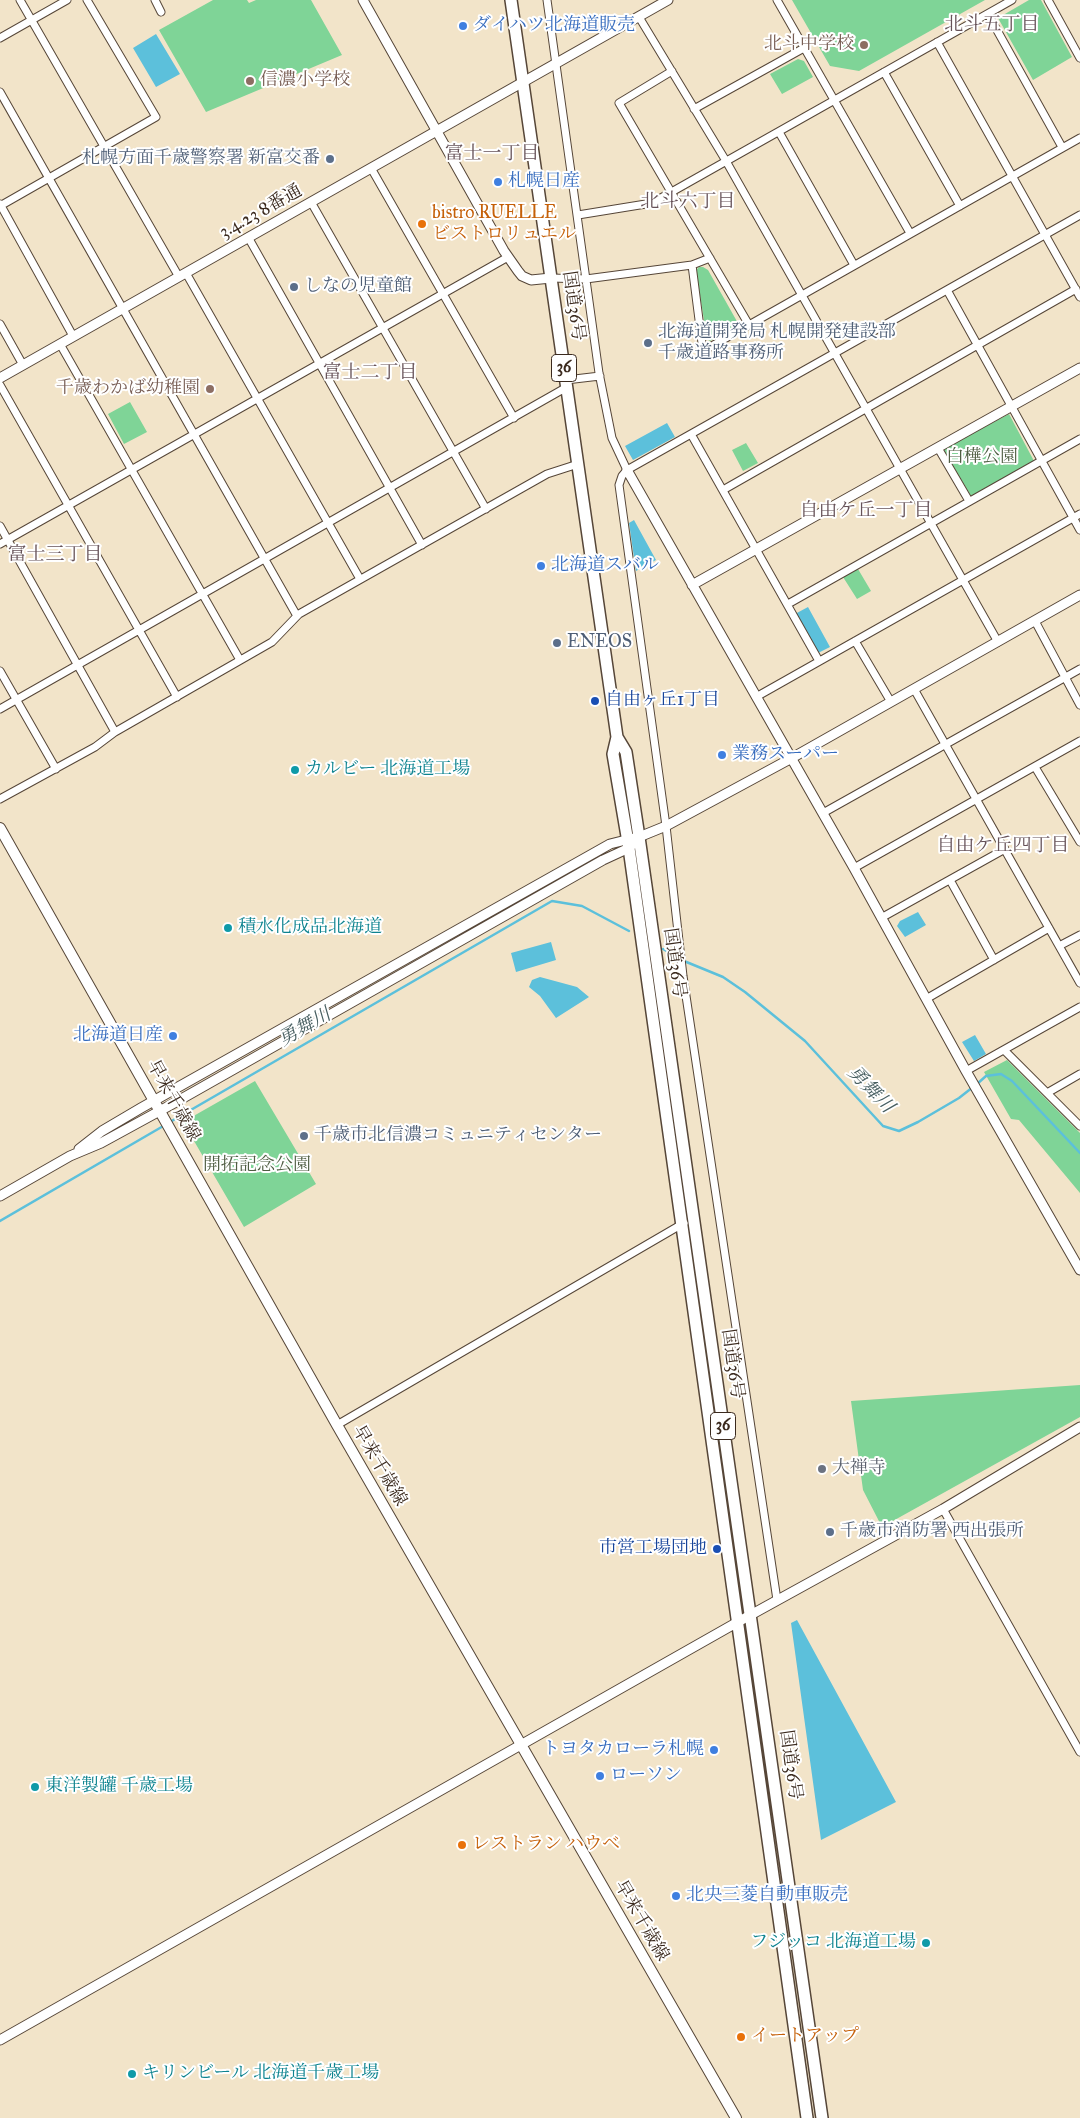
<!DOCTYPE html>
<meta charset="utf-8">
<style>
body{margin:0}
canvas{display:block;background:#f2e4c9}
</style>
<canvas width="1080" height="2118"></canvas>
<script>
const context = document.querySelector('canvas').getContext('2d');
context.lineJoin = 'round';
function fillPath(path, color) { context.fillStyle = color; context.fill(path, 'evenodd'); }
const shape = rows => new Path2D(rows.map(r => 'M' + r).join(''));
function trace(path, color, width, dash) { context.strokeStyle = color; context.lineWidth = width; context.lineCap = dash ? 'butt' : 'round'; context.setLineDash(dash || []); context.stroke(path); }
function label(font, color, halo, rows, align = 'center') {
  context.font = font + ' "IM FELL Great Primer","Noto Serif JP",serif'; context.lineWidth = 4; context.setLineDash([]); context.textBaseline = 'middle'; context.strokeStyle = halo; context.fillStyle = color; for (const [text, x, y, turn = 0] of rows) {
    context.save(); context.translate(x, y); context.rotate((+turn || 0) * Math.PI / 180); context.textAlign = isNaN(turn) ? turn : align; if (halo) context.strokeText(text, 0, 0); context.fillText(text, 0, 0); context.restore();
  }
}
const green = shape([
 [213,0,247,0,249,3,256,0,311,0,342,55,206,112,159,30],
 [792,0,985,0,859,71,830,66],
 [1029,0,1041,0,1072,57,1033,80,998,18],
 [798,59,804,61,813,77,782,94,770,74],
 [699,267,703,267,708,270,739,325,710,341,707,339,696,270],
 [130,402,147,432,124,444,108,414],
 [1009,414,1034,461,971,496,943,449],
 [746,443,758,463,743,471,732,450],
 [858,569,871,591,857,599,843,577],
 [1007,1060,1080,1133,1080,1193,1019,1120,1011,1119,984,1072],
 [255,1081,316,1184,244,1227,183,1122],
 [1080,1385,1080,1417,882,1527,863,1490,851,1401]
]);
const water = shape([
 [156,34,180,74,156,87,133,48],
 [667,423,675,437,633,460,625,446],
 [634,520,656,560,636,571,629,523],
 [808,607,830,647,818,653,795,614],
 [918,912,926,925,905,937,897,926,900,921],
 [551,942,556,960,516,972,511,953],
 [540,977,577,987,589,997,556,1018,540,996,529,987,532,980],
 [975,1035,986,1054,974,1061,962,1042],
 [797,1620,896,1802,821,1840,791,1623]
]);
const stream = shape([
 [663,949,679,958],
 [684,961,723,977,745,992,805,1041,883,1126,899,1131,918,1122,959,1098,973,1087],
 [977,1084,986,1076,1001,1074,1012,1081,1080,1153],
 [170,1122,552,901,582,906,629,931],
 [0,1221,165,1125]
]);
const minor = shape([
 [20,0,179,277],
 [155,0,161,12],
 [547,0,599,373,612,438,627,470],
 [777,0,910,233],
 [1048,0,1080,58],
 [988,14,1062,147],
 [639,17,726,161,998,642],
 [0,38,67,0],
 [937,42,1080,297],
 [672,71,619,103,749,325],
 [884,72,960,206],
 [0,92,297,616],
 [694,109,804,48],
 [779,132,854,265],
 [371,168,514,418],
 [311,202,486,509],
 [0,204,73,336],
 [0,206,156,117,87,0],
 [578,215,652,203,1012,0],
 [248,237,422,545],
 [692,265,703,351,1080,138],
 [186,273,360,579],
 [551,278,586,279,692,265,710,258],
 [947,290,1080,530],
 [0,324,23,365],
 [60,344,240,660],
 [566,380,600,376],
 [0,385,177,697],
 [691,434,819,661],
 [938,448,969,501],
 [723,490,1076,289],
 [0,526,115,732],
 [0,544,508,257],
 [788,604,1080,439],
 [1035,621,1080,705],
 [855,641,891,702],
 [0,671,56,769],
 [914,689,1080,983],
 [756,697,1080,514],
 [0,709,567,387],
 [1035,767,1080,842],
 [0,799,95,747,115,732,272,642,299,614,547,474,578,464],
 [823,813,1080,669],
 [854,868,1080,741],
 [950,880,994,960],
 [881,918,1005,849],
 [1059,946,1080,935],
 [926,999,1049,928],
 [1004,1050,1080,1126],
 [966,1071,1080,1007],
 [1047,1093,1080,1074],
 [337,1425,684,1223],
 [943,1509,1080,1752],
 [777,1600,683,976,666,826,619,485,622,476,627,470,1080,215]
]);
const tertiary = shape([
 [363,0,504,251,518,271,522,276,531,280,551,278],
 [0,378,668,0],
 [627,470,854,868,966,1071,1080,1270],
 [692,585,1080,368],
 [79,1149,102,1131,141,1108,610,844,634,838],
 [0,1196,70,1156,101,1143,176,1102,603,860,629,848,639,837,666,826,790,759,1080,595],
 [0,2040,736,1623,943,1509,1080,1427]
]);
const secondary = shape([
 [0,828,337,1425,736,2118]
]);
const trunk = shape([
 [511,0,617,737,613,754,629,848,807,2118],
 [617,737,626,752,639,837,822,2118]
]);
const markers = [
 [463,26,5,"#3f7fe0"],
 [864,45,5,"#8d6e63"],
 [250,81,5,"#8d6e63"],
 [330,159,5,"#5c6f8a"],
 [498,182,5,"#3f7fe0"],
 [422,224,5,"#e8710a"],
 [294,287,5,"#5c6f8a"],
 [648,343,5,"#5c6f8a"],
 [210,389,5,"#8d6e63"],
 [541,566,5,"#3f7fe0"],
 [557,643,5,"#5c6f8a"],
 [595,701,5,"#1a4fb4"],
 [722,755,5,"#3f7fe0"],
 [295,770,5,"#0f9aa8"],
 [228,928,5,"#0f9aa8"],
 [173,1036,5,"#3f7fe0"],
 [304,1136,5,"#5c6f8a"],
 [822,1469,5,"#6b7280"],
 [830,1532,5,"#5c6f8a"],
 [717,1549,5,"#1a4fb4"],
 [714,1750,5,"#3f7fe0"],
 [600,1776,5,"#3f7fe0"],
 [35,1787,5,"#0f9aa8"],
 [462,1845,5,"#e8710a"],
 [676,1896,5,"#3f7fe0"],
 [926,1943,5,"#0f9aa8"],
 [741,2037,5,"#e8710a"],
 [132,2074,5,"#0f9aa8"]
];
const shields = [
 [564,368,25],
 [723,1426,25]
];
const shieldNames = [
 ["36",564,368],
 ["36",723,1426]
];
const shopNames = [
 ["ダイハツ北海道販売",473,26],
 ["札幌日産",508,182],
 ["北海道スバル",551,566],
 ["業務スーパー",732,755],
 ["北海道日産",163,1036,"right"],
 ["トヨタカローラ札幌",704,1750,"right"],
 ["ローソン",610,1776],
 ["北央三菱自動車販売",686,1896]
];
const educationNames = [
 ["北斗中学校",854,45],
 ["信濃小学校",260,81,"left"],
 ["千歳わかば幼稚園",200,389]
];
const serviceNames = [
 ["札幌方面千歳警察署 新富交番",320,159,"right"],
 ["しなの児童館",304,287],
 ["北海道開発局 札幌開発建設部",658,333],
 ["千歳道路事務所",658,354],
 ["ENEOS",567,643],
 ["千歳市北信濃コミュニティセンター",314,1136],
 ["千歳市消防署 西出張所",840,1532]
];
const streetNames = [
 ["3.4.23 8番通",261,212,-29],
 ["国道36号",573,306,82],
 ["国道36号",674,963,82],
 ["早来千歳線",173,1101,61],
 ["国道36号",732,1364,82],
 ["早来千歳線",379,1466,60],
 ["国道36号",790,1765,82],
 ["早来千歳線",641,1921,60]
];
const foodNames = [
 ["bistro RUELLE",432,214],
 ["ビストロリュエル",432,235],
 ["レストラン ハウベ",472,1845],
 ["イートアップ",751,2037]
];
const parkNames = [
 ["白樺公園",982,458],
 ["開拓記念公園",257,1166]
];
const transitNames = [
 ["自由ヶ丘1丁目",605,701],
 ["市営工場団地",707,1549,"right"]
];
const cultureNames = [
 ["カルビー 北海道工場",305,770],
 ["積水化成品北海道",238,928],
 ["東洋製罐 千歳工場",45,1787],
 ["フジッコ 北海道工場",916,1943,"right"],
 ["キリンビール 北海道千歳工場",142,2074]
];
const worshipNames = [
 ["大禅寺",832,1469]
];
const neighbourhoodNames = [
 ["北斗五丁目",992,25],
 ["富士一丁目",492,154],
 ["北斗六丁目",688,202],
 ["富士二丁目",370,373],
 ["自由ケ丘一丁目",866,511],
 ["富士三丁目",55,555],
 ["自由ケ丘四丁目",1003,846]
];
const waterNames = [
 ["勇舞川",305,1028,-30],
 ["勇舞川",870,1090,46]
];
fillPath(green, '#7fd497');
fillPath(water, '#5cc0db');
trace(stream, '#5cc0db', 2.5);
trace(minor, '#564638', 9);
trace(tertiary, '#564638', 11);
trace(secondary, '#564638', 12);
trace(trunk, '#564638', 14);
trace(minor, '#fff', 7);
trace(tertiary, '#fff', 9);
trace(secondary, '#fff', 10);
trace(trunk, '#fff', 11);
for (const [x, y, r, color] of markers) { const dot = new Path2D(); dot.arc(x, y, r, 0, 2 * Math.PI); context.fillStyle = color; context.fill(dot); trace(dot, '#fff', 2); }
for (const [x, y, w] of shields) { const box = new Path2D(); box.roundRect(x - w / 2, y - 13.5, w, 27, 4); context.fillStyle = '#fff'; context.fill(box); trace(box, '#3b2a1e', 1); }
label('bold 16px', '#3b2a1e', null, shieldNames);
label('18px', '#366cbe', '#fff', shopNames, 'left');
label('18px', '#785e54', '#fff', educationNames, 'right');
label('18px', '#4e5e75', '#fff', serviceNames, 'left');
label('18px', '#3b2a1e', '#fff', streetNames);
label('18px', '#c56008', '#fff', foodNames, 'left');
label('18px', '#4f5d42', '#fff', parkNames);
label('18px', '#164399', '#fff', transitNames, 'left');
label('18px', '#0d838f', '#fff', cultureNames, 'left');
label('18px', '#5b616d', '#fff', worshipNames, 'left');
label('19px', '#665258', '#fff', neighbourhoodNames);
label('italic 19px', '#475e60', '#fff', waterNames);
</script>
